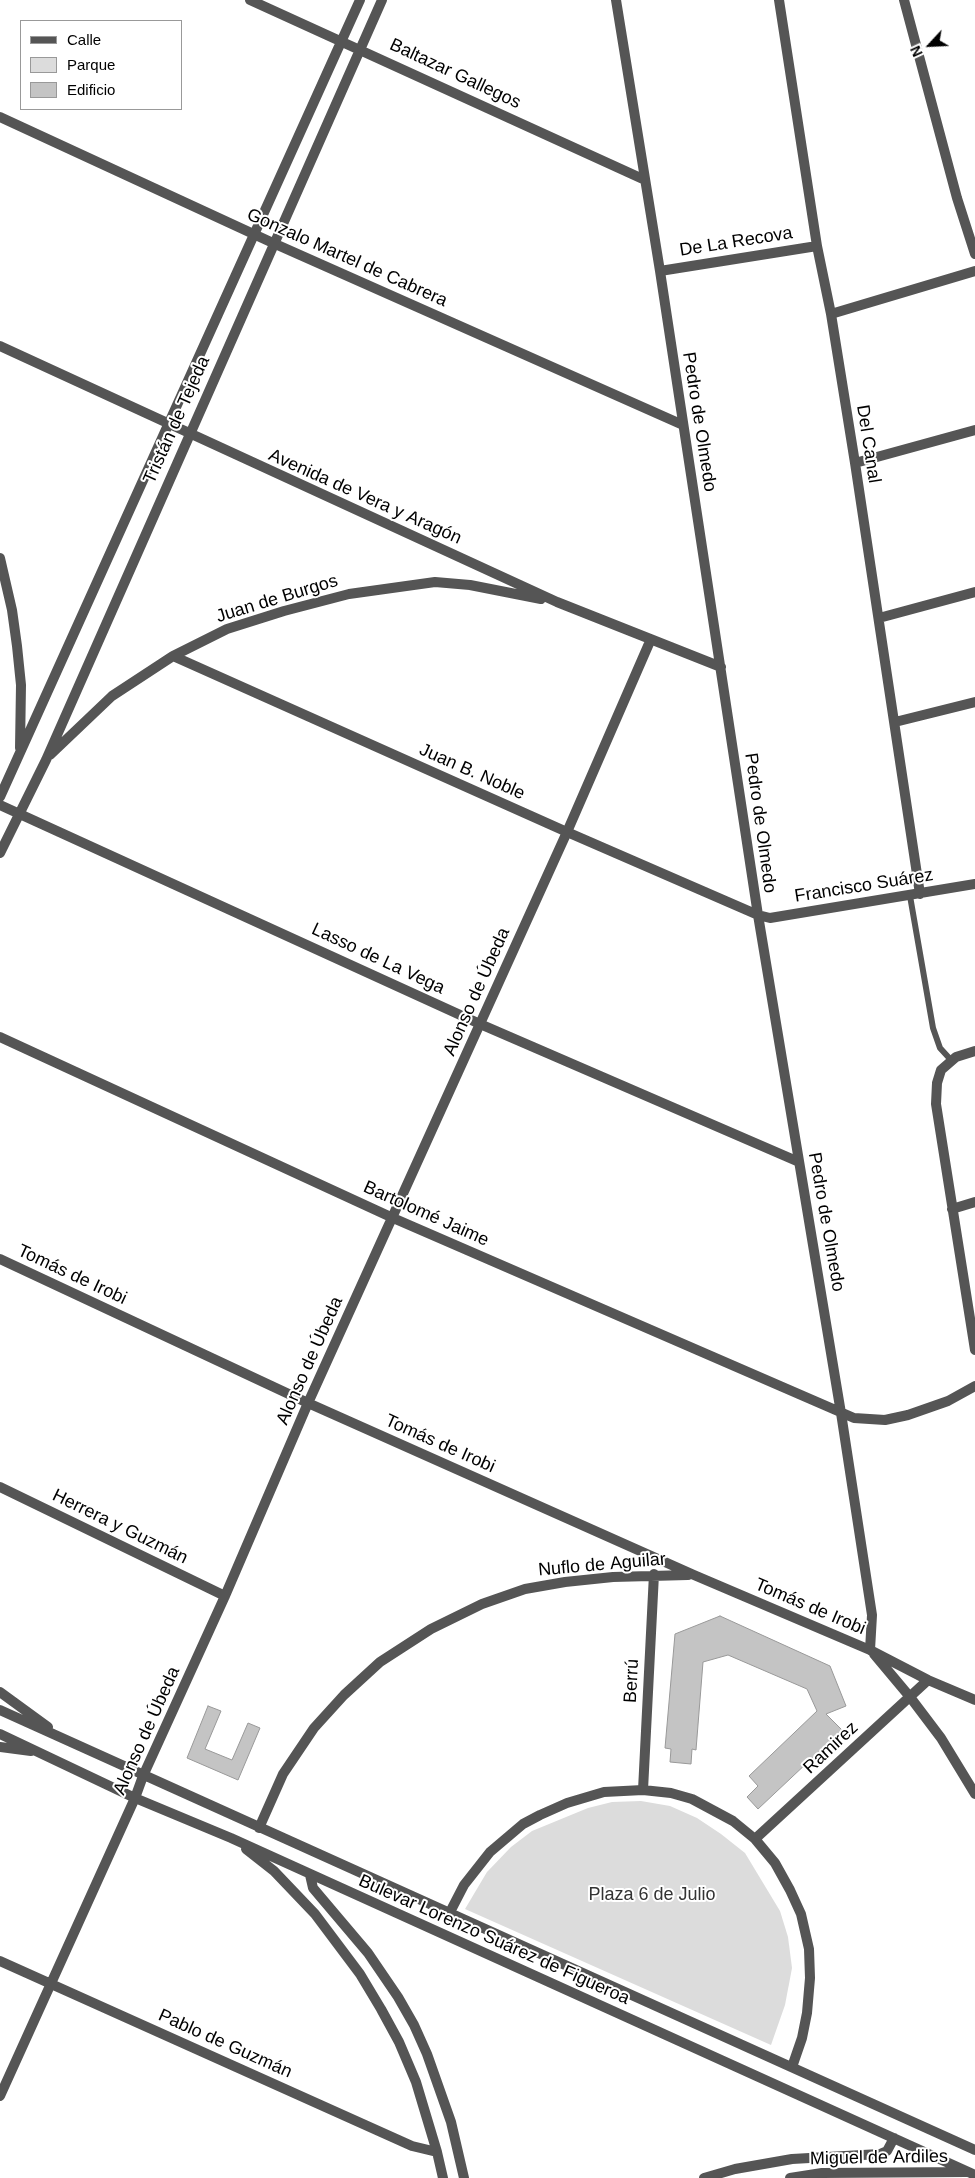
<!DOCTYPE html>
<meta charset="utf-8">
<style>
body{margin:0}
#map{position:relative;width:975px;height:2178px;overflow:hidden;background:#fff;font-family:Helvetica,sans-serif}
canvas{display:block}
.legend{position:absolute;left:20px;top:20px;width:162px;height:90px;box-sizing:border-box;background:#fff;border:1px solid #999;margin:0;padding:6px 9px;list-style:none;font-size:15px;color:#000}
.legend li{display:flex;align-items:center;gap:10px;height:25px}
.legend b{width:25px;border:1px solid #999}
.north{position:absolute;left:905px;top:20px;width:50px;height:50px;-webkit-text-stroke:4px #fff;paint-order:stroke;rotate:245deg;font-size:14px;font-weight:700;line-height:20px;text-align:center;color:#000}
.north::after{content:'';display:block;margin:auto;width:18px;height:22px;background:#000;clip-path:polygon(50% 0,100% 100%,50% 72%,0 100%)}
</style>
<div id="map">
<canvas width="975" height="2178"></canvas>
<ul class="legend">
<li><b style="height:6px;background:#555"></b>Calle</li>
<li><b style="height:14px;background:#dcdcdc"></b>Parque</li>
<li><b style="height:14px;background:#c4c4c4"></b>Edificio</li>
</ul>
<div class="north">N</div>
</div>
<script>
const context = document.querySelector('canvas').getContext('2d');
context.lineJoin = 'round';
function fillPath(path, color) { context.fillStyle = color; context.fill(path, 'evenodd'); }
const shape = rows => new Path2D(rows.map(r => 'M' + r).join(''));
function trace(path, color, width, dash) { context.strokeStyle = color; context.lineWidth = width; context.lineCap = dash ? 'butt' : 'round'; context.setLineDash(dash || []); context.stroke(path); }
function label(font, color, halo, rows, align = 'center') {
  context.font = font + ' Helvetica,sans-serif'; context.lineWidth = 4; context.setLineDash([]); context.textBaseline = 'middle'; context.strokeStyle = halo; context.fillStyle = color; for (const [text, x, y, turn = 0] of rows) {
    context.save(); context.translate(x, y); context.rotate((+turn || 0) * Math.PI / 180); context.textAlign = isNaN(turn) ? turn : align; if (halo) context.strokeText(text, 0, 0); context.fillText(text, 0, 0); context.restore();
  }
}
const green = shape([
 [641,1801,670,1806,697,1818,721,1834,745,1853,780,1911,788,1937,792,1968,785,2005,771,2045,465,1909,487,1872,511,1847,532,1831,588,1808,612,1802]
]);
const building = shape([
 [720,1616,830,1666,846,1706,826,1714,842,1730,758,1809,747,1797,758,1786,749,1776,817,1711,807,1689,728,1655,703,1662,696,1750,692,1749,691,1764,670,1762,671,1749,665,1748,675,1634,720,1616],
 [208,1706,221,1711,205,1749,232,1760,248,1723,260,1728,238,1780,187,1758,208,1706]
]);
const service = shape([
 [910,896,933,1028,940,1048,951,1060]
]);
const minor = shape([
 [250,0,645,180],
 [616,0,660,271,758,915,841,1413,872,1615,870,1650],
 [779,0,817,246,831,314,855,463,920,894],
 [904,0,957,198,975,254],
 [0,117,273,243,683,425],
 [660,271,817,246],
 [831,314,975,271],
 [0,346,557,602,721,667],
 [855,463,975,430],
 [0,558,12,610,17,646,21,685,20,748],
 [879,618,975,592],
 [173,656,567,832,758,915,770,918,975,884],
 [895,722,975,702],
 [50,755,112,696,173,656,227,629,284,611,349,594,435,582,470,585,541,599],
 [0,797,360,0],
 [0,805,480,1024,799,1162],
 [0,853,46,760,382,0],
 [0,1037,393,1218,854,1418,885,1420,908,1415,948,1401,975,1386],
 [975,1051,956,1057,941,1070,937,1083,936,1104,975,1350],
 [952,1209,975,1202],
 [0,1259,308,1403,694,1575,870,1650,928,1680,975,1700],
 [0,1487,225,1596],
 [874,1654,910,1697,941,1738,975,1794],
 [0,1692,48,1727],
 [0,1710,975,2150],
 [0,1734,135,1798,231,1838,975,2175],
 [0,1747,31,1751],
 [643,1790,654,1574],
 [259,1828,283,1774,314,1728,344,1695,380,1662,431,1629,482,1604,525,1589,565,1582,613,1577,688,1575],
 [755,1839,928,1680],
 [246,1849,274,1871,315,1914,360,1974,381,2009,399,2042,416,2082,437,2152,443,2178],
 [310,1875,313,1888,368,1953,398,1997,414,2025,427,2054,451,2122,464,2178],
 [449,1914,464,1885,490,1852,523,1824,540,1815,567,1803,604,1792,643,1790,671,1793,692,1799,733,1821,755,1839,775,1863,790,1890,801,1914,809,1949,810,1978,807,2013,802,2038,792,2067],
 [0,1961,412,2146,437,2152],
 [0,2096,135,1798,143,1776,225,1596,308,1403,567,832,651,639],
 [704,2178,735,2169,792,2159,880,2154,887,2151,894,2138],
 [790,2178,822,2173,966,2172]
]);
const streetNames = [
 ["Baltazar Gallegos",455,74,25],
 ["De La Recova",736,242,-9],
 ["Gonzalo Martel de Cabrera",347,258,24],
 ["Tristán de Tejeda",177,420,-66],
 ["Pedro de Olmedo",699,422,81],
 ["Del Canal",868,444,81],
 ["Avenida de Vera y Aragón",365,497,24],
 ["Juan de Burgos",277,599,-17],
 ["Juan B. Noble",472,772,24],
 ["Pedro de Olmedo",760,823,82],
 ["Francisco Suárez",864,886,-9],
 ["Lasso de La Vega",378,959,25],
 ["Alonso de Úbeda",477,992,-66],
 ["Bartolomé Jaime",426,1214,24],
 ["Pedro de Olmedo",826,1222,80],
 ["Tomás de Irobi",72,1275,25],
 ["Alonso de Úbeda",310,1361,-66],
 ["Tomás de Irobi",440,1444,24],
 ["Herrera y Guzmán",120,1527,26],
 ["Nuflo de Aguilar",602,1565,-5],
 ["Tomás de Irobi",810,1607,23],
 ["Berrú",632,1681,-87],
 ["Alonso de Úbeda",147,1731,-66],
 ["Ramirez",831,1748,-43],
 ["Bulevar Lorenzo Suárez de Figueroa",494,1940,24],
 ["Pablo de Guzmán",225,2044,24],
 ["Miguel de Ardiles",879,2158,-1]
];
const parkNames = [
 ["Plaza 6 de Julio",652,1895]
];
fillPath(green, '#dcdcdc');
fillPath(building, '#c4c4c4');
trace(building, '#999', 1);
trace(service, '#555', 6);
trace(minor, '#555', 10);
label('18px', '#000', '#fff', streetNames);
label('18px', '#333', '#fff', parkNames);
</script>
